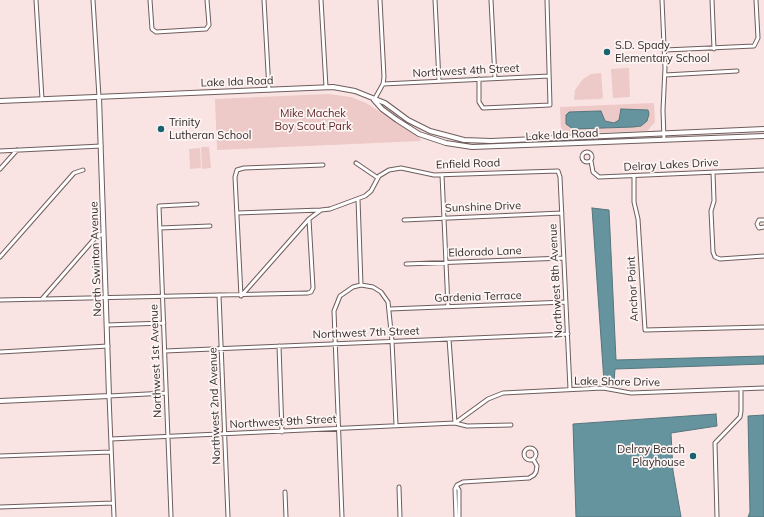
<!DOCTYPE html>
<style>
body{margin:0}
canvas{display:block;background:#f9e4e3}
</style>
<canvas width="764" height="517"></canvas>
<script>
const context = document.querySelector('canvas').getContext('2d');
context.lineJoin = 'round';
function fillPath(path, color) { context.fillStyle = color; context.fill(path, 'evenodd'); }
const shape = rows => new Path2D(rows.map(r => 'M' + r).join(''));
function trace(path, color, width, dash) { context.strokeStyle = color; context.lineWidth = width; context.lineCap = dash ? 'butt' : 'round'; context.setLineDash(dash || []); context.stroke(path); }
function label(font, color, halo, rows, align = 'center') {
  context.font = font + ' Mulish,sans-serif'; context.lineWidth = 3.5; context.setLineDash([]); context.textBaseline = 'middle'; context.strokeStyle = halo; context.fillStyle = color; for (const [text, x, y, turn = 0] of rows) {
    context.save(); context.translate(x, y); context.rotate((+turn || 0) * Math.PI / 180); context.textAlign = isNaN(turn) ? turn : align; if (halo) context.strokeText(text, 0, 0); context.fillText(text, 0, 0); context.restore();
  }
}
const green = shape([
 [629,68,630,97,613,98,611,69],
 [601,73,603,97,601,99,574,100,575,90,583,79,591,74],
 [328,94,351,97,366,103,420,138,421,141,217,150,215,99],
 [654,103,655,122,647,131,564,134,561,130,560,107],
 [201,147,209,147,211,168,202,169],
 [200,148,201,168,190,169,189,149]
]);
const water = shape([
 [621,109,648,110,649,114,647,121,641,126,633,127,573,129,566,124,566,115,569,112,599,111,601,111,605,121,614,123,619,120,621,109],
 [592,208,609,210,616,360,764,356,764,364,615,369,614,382,604,382,592,208],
 [716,414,717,426,671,433,673,471,681,517,576,517,573,424,716,414],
 [764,415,764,517,748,517,750,512,748,416,764,415]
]);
const street = shape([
 [36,0,42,99],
 [93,0,99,97],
 [150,0,152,29,156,32,206,29,209,25,207,0],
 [264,0,269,90],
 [321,0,326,87],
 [435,0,439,81],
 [491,0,495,78],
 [662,0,665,68,663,110,664,140],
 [712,0,714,49],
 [665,50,754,46,758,38,756,0],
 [665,75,737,71],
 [479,79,479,102,483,108,550,105,547,0],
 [383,84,549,76],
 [374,100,383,84,384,77,380,0],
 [0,151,101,146],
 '582 157a5 5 0 1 1 10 0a5 5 0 1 1-10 0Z',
 [591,161,593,172,599,177,764,170],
 [356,163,378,178],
 [0,169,17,150],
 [713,172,714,201,711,211,713,252,715,257,720,259,764,256],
 [442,175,448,307],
 [634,176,634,202,638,219,645,330,764,327],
 [358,199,361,285],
 [237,213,321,210],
 [404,220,562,213],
 [764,220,759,220,757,224,759,228,764,227],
 [160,228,210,226],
 [0,257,74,173,83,170],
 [406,264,564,258],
 [219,295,228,517],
 [241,296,309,219,321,210,330,209,365,196,371,191,379,176,389,170,401,168,434,175,558,171,560,177,570,389],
 [241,296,235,177,237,170,244,168,323,165],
 [42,299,96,237,103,234],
 [0,300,308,293,311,292,313,288,309,219],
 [390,309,566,302],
 [107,325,164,323],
 [449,339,455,423],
 [279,346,282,432],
 [165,351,568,334],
 [0,352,108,346],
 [455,423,488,399,503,393,603,388,631,393,764,388],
 [111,439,455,423,467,426,511,425],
 '524 454a6 6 0 1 1 12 0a6 6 0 1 1-12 0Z',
 [0,456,111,452],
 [399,487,400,517],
 [457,487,459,490,459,517],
 [285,492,286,517],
 [0,507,113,503],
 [171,516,159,206,197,204],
 [114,517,109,396,166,393],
 [342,517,334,311,340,296,353,287,361,285,373,287,381,292,388,302,392,341,396,425],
 [456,517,455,489,457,485,463,482,529,478,534,475,536,472,537,466,533,459],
 [717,517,715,443,740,417,741,411,741,389]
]);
const secondary = shape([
 [374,100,382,109,397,120,419,134,446,143,472,147,764,136],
 [0,101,333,87,355,91,385,103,408,120,430,131,464,140,491,141,764,129],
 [0,401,109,396,99,97]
]);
const markers = [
 [607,52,4,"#18626f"],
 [161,129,4,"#18626f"],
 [693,456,4,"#18626f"]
];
const poiNames = [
 ["S.D. Spady",615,46],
 ["Elementary School",615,59],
 ["Trinity",169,123],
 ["Lutheran School",169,136],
 ["Delray Beach",685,450,"right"],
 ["Playhouse",685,463,"right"]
];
const streetNames = [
 ["Northwest 4th Street",466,71,-3],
 ["Lake Ida Road",237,82,-2],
 ["Lake Ida Road",562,135,-3],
 ["Enfield Road",468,164,-2],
 ["Delray Lakes Drive",671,165,-3],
 ["Sunshine Drive",483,207,-2],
 ["Eldorado Lane",485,252,-2],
 ["North Swinton Avenue",96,259,-92],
 ["Northwest 8th Avenue",556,281,-93],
 ["Anchor Point",633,289,-93],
 ["Gardenia Terrace",478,297,-2],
 ["Northwest 7th Street",366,333,-2],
 ["Northwest 1st Avenue",156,361,-92],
 ["Lake Shore Drive",617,382,1],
 ["Northwest 2nd Avenue",215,406,-92],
 ["Northwest 9th Street",283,422,-3]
];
const parkNames = [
 ["Mike Machek",313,114],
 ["Boy Scout Park",313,127]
];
fillPath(green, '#edc9c7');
fillPath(water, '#65949f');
trace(water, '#56757c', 1);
trace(street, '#6f5d5d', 5);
trace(secondary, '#6f5d5d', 6);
trace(street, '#fff', 3);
trace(secondary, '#fff', 4);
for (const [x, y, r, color] of markers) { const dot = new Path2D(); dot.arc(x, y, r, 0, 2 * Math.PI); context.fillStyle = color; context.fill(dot); trace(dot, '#fdf5f4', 1.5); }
label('11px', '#342c2c', '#fdf5f4', poiNames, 'left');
label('11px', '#342c2c', '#fdf5f4', streetNames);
label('11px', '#5f2728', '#fdf5f4', parkNames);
</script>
